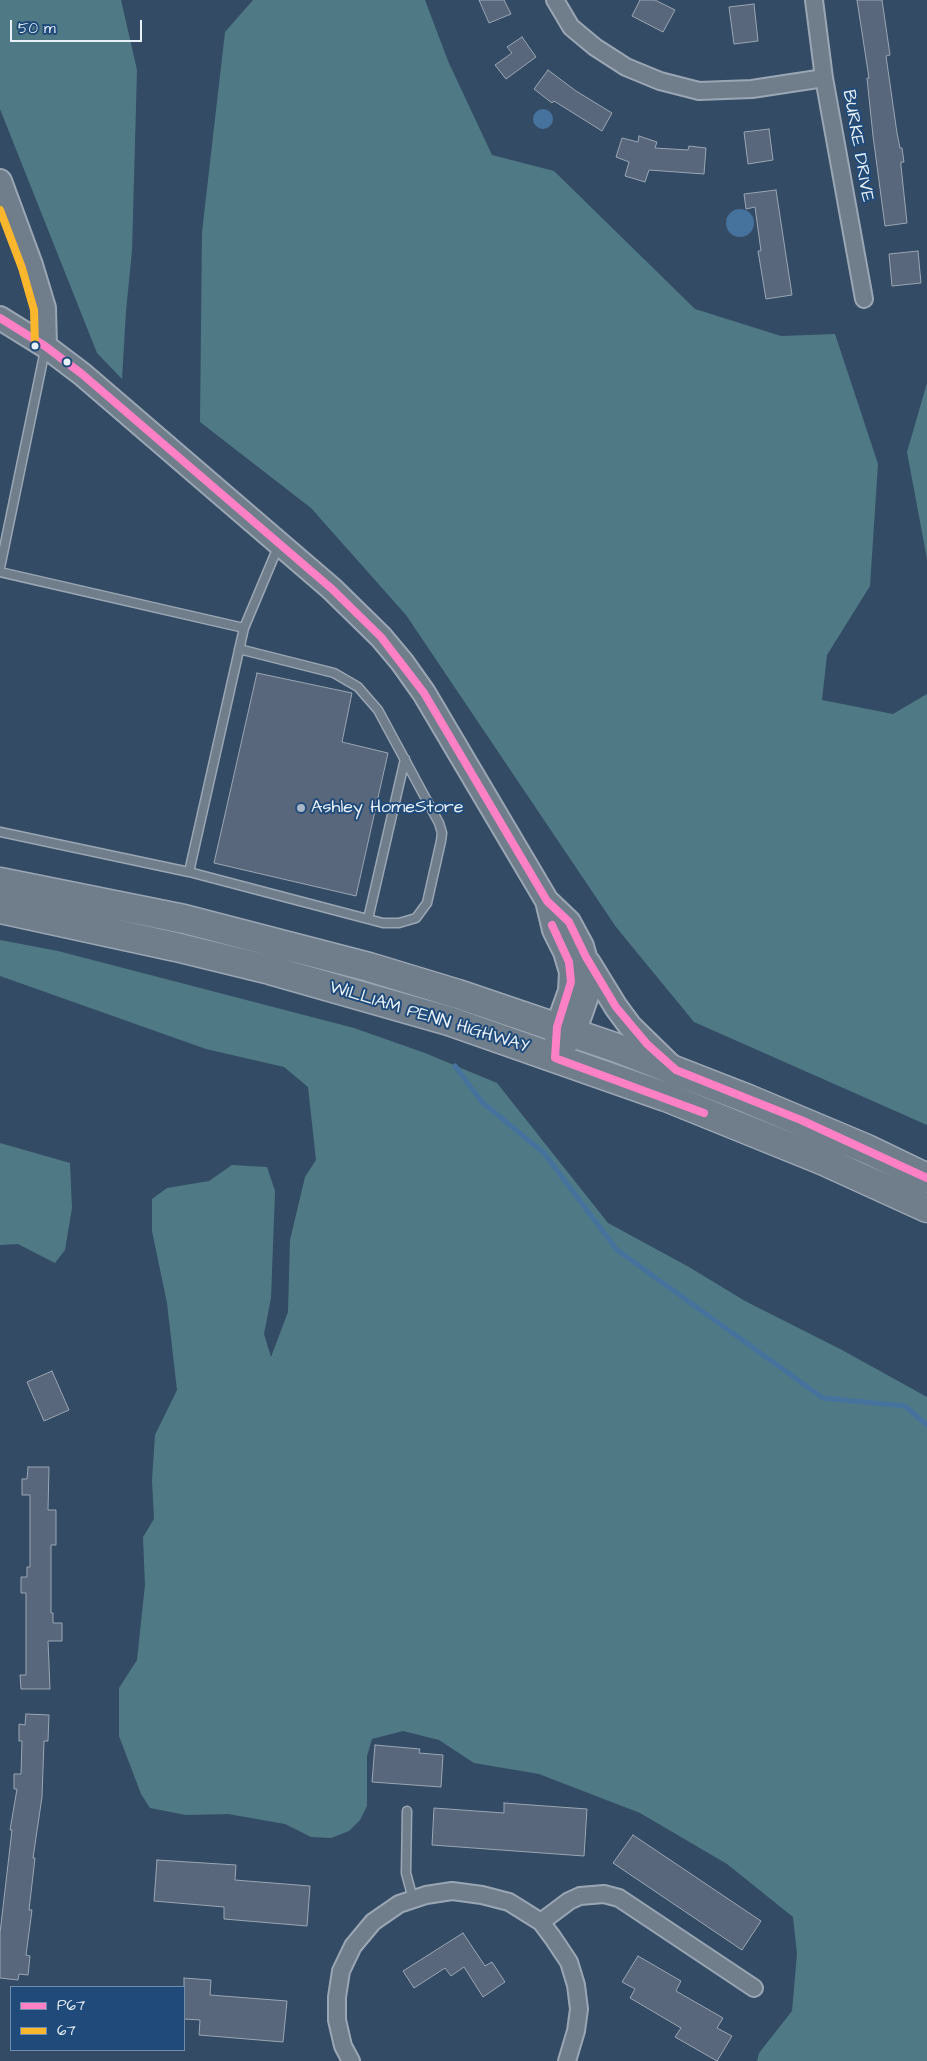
<!DOCTYPE html>
<style>
body{margin:0}
#map{position:relative;width:927px;height:2061px;overflow:hidden;background:#344b65;font-family:"Architects Daughter",sans-serif}
canvas{display:block}
.legend{position:absolute;left:10px;top:1986px;width:175px;height:65px;box-sizing:border-box;background:#1f4a7a;border:1px solid #6f8dac;margin:0;padding:6px 9px;list-style:none;font-size:15px;color:#e8f1f8}
.legend li{display:flex;align-items:center;gap:10px;height:25px}
.legend b{width:25px;border:1px solid #6f8dac}
.scale{position:absolute;left:10px;top:20px;width:132px;height:22px;box-sizing:border-box;border:2px solid #e8f1f8;border-top:0;padding-left:6px;font-size:15px;line-height:18px;white-space:nowrap;color:#e8f1f8;-webkit-text-stroke:4px #1f4a7a;paint-order:stroke}
</style>
<div id="map">
<canvas width="927" height="2061"></canvas>
<ul class="legend">
<li><b style="height:6px;background:#ff80c5"></b>P67</li>
<li><b style="height:6px;background:#fab62d"></b>67</li>
</ul>
<div class="scale">50 m</div>
</div>
<script>
const context = document.querySelector('canvas').getContext('2d');
context.lineJoin = 'round';
function fillPath(path, color) { context.fillStyle = color; context.fill(path, 'evenodd'); }
const shape = rows => new Path2D(rows.map(r => 'M' + r).join(''));
function trace(path, color, width, dash) { context.strokeStyle = color; context.lineWidth = width; context.lineCap = dash ? 'butt' : 'round'; context.setLineDash(dash || []); context.stroke(path); }
function label(font, color, halo, rows, align = 'center') {
  context.font = font + ' "Architects Daughter",sans-serif'; context.lineWidth = 4; context.setLineDash([]); context.textBaseline = 'middle'; context.strokeStyle = halo; context.fillStyle = color; for (const [text, x, y, turn = 0] of rows) {
    context.save(); context.translate(x, y); context.rotate((+turn || 0) * Math.PI / 180); context.textAlign = isNaN(turn) ? turn : align; if (halo) context.strokeText(text, 0, 0); context.fillText(text, 0, 0); context.restore();
  }
}
const green = shape([
 [0,0,121,0,137,70,132,251,126,311,122,379,97,353,0,109],
 [253,0,425,0,448,61,492,155,554,171,695,309,781,336,835,334,878,464,870,586,827,655,822,700,893,714,927,694,927,1125,694,1022,616,927,406,615,311,508,200,422,202,232,225,32],
 [927,383,927,559,907,452],
 [0,940,58,951,354,1028,425,1053,497,1083,608,1223,689,1267,745,1301,842,1350,927,1397,927,2061,757,2061,759,2053,792,2011,797,1954,793,1917,727,1864,640,1813,539,1774,474,1763,439,1740,403,1731,372,1739,367,1756,367,1806,360,1820,349,1831,331,1838,311,1837,285,1824,228,1814,186,1815,150,1808,141,1794,119,1736,119,1688,137,1660,145,1585,143,1537,154,1519,152,1480,155,1435,177,1390,167,1303,152,1231,152,1199,167,1188,209,1181,232,1165,267,1167,275,1191,271,1298,264,1334,271,1357,288,1312,290,1240,305,1177,316,1160,308,1087,284,1067,206,1049,0,976],
 [0,1143,70,1163,72,1208,65,1250,55,1263,18,1244,0,1245]
]);
const water = shape([
 '533 119a10 10 0 1 1 20 0a10 10 0 1 1-20 0Z',
 '726 223a14 14 0 1 1 28 0a14 14 0 1 1-28 0Z'
]);
const stream = shape([
 [455,1066,482,1102,544,1153,617,1250,823,1398,905,1406,927,1425]
]);
const building = shape([
 [479,0,504,0,511,14,489,23,479,0],
 [640,0,655,0,675,10,663,32,632,16,640,0],
 [857,0,882,0,890,55,886,56,897,133,900,148,902,148,904,162,901,162,901,166,907,223,885,226,873,136,867,78,869,78,857,0],
 [754,4,758,41,734,44,729,7,754,4],
 [522,37,536,57,506,79,495,65,512,53,507,47,522,37],
 [548,70,576,91,612,113,602,131,554,101,552,103,534,89,548,70],
 [769,129,773,160,748,164,744,132,769,129],
 [639,136,657,142,655,148,688,150,689,146,706,148,704,174,649,170,645,182,625,176,629,162,616,157,622,138,638,142,639,136],
 [776,190,792,295,766,299,758,251,761,251,755,207,746,209,744,194,776,190],
 [918,251,921,283,892,286,889,254,918,251],
 [257,673,352,693,342,742,388,753,356,896,214,863,257,673],
 [52,1371,69,1410,44,1421,27,1382,52,1371],
 [28,1467,49,1467,48,1510,56,1510,56,1545,51,1545,51,1613,53,1613,53,1623,62,1623,62,1641,48,1641,50,1689,21,1689,20,1675,26,1675,26,1593,21,1593,21,1577,27,1577,27,1567,30,1567,30,1495,22,1495,22,1479,27,1479,28,1467],
 [26,1714,49,1715,48,1741,44,1741,42,1797,33,1858,35,1858,29,1910,32,1910,26,1955,30,1956,28,1975,19,1974,18,1980,0,1978,0,1933,12,1830,10,1830,17,1789,14,1789,14,1774,21,1774,22,1741,19,1741,19,1724,25,1725,26,1714],
 [375,1745,420,1749,419,1753,443,1755,441,1787,372,1782,375,1745],
 [504,1803,587,1809,584,1856,432,1845,434,1808,504,1813,504,1803],
 [633,1835,761,1921,742,1950,613,1863,633,1835],
 [157,1860,236,1865,235,1880,310,1886,307,1926,224,1919,224,1907,154,1901,157,1860],
 [463,1933,485,1966,492,1962,505,1982,483,1997,464,1967,451,1976,445,1968,414,1988,403,1971,463,1933],
 [638,1956,681,1981,676,1991,723,2018,717,2028,732,2036,717,2061,675,2037,681,2028,630,1998,635,1989,622,1982,638,1956],
 [184,1978,211,1980,210,1995,287,2001,283,2042,199,2035,200,2020,184,2019,184,1978]
]);
const lane = shape([
 [0,568,45,350],
 [0,572,244,628,189,872,0,832],
 [244,628,278,547],
 [189,872,383,923,399,923,416,918,427,903,441,841,442,833,439,823,378,710,358,687,334,673,239,649],
 [368,919,405,759],
 [407,1811,406,1873,413,1899]
]);
const street = shape([
 [555,0,571,27,595,47,626,67,660,81,699,91,752,89,824,78],
 [814,0,824,78,864,299],
 [541,1922,569,1901,580,1896,604,1894,619,1898,754,1988],
 [351,2061,343,2046,337,2020,337,1997,341,1971,353,1946,373,1922,399,1904,426,1895,452,1891,482,1895,509,1902,541,1922,553,1938,569,1962,576,1985,579,2009,576,2031,567,2061]
]);
const secondary = shape([
 [0,181,31,265,44,308,45,346],
 [0,318,45,346,82,374,332,589,381,637,402,662,424,693,547,901,569,922,582,946,589,971,589,983,587,996,574,1033,555,1058],
 [547,901,554,930,565,952,571,972,570,991,557,1027,556,1043],
 [589,963,616,1007,630,1026,671,1066]
]);
const highway = shape([
 [0,882,184,919,369,967,458,994,617,1048,748,1099,867,1149,927,1178],
 [0,909,176,947,270,970,449,1021,666,1097,824,1161,927,1208]
]);
const bus1 = shape([
 [0,318,45,346,82,374,332,589,381,637,424,693,547,901,569,922,586,957,616,1007,647,1044,676,1070,801,1120,927,1178],
 [552,925,569,962,571,982,557,1027,555,1058,704,1113]
]);
const bus2 = shape([
 [0,210,22,268,34,310,35,346]
]);
const markers = [
 [35,346,4.5,"#e8f1f8"],
 [67,362,4.5,"#e8f1f8"],
 [301,808,5,"#a9b7c5"]
];
const streetNames = [
 ["BURKE DRIVE",857,146,80],
 ["WILLIAM PENN HIGHWAY",429,1018,17]
];
const poiNames = [
 ["Ashley HomeStore",311,808]
];
fillPath(green, '#4f7a85');
fillPath(water, '#46729e');
trace(stream, '#46729e', 5);
fillPath(building, '#59677c');
trace(building, '#9aa6b3', 1);
trace(lane, '#9aa6b3', 11);
trace(street, '#9aa6b3', 20);
trace(secondary, '#9aa6b3', 26);
trace(highway, '#9aa6b3', 31);
trace(lane, '#707e8c', 8);
trace(street, '#707e8c', 16);
trace(secondary, '#707e8c', 22);
trace(highway, '#707e8c', 28);
trace(bus1, '#ff80c5', 8);
trace(bus2, '#fab62d', 8);
for (const [x, y, r, color] of markers) { const dot = new Path2D(); dot.arc(x, y, r, 0, 2 * Math.PI); context.fillStyle = color; context.fill(dot); trace(dot, '#1f4a7a', 2); }
label('18px', '#e8f1f8', '#1f4a7a', streetNames);
label('18px', '#e8f1f8', '#1f4a7a', poiNames, 'left');
</script>
